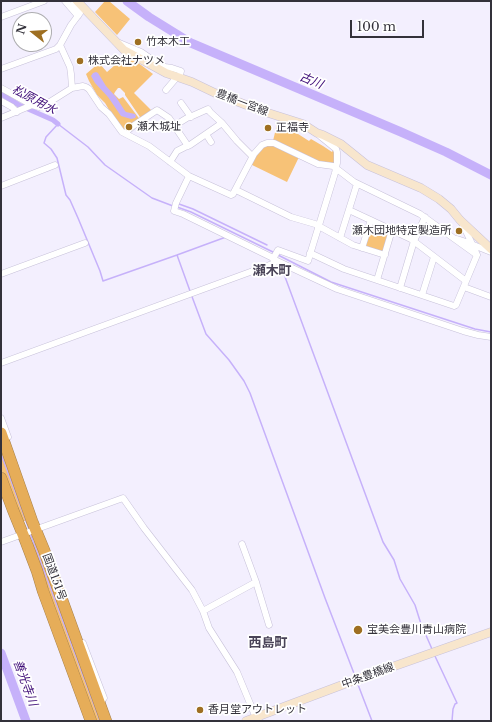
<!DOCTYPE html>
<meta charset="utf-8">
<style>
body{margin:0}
#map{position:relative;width:492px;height:722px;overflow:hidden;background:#f3effe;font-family:"Libre Baskerville",serif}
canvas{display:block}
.frame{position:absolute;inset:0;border:2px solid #33313a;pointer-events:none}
.north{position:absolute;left:12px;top:12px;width:40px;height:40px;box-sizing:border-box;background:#fff;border:1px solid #adadb0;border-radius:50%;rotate:287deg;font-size:11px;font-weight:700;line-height:16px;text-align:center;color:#33313a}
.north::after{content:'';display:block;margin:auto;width:14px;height:18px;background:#9e6f22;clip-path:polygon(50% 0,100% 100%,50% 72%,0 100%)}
.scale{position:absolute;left:350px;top:20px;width:74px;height:18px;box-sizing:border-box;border:2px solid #33313a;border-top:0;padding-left:5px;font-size:12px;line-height:14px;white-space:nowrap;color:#33313a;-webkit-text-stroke:3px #fff;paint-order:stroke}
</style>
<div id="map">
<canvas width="492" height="722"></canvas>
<div class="frame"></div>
<div class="north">N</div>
<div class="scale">100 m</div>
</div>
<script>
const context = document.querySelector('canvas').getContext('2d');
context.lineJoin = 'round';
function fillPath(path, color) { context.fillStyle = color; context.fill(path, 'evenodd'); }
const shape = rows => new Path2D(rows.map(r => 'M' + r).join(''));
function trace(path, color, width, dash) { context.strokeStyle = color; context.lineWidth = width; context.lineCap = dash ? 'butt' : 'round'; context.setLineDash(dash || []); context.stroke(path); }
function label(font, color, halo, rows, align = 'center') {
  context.font = font + ' "Libre Baskerville","Noto Sans JP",serif'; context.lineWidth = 3.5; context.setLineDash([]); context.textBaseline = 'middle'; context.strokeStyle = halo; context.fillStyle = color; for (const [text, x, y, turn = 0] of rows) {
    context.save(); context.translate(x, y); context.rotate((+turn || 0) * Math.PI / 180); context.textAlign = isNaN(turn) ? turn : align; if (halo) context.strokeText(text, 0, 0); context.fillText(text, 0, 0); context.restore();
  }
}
const green = shape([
 [105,1,109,1,130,19,117,35,95,12],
 [125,53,153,74,134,93,153,112,142,120,125,95,125,93,120,88,118,88,115,92,114,94,119,99,123,97,141,121,126,130,124,130,111,116,108,108,105,103,97,95,89,81,86,74,99,63,107,72,124,57,124,55],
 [277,124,284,125,309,141,311,139,323,146,332,152,333,150,335,151,334,163,333,164,320,163,273,141],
 [273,145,299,157,287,182,250,164,263,146],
 [374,224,388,230,389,234,384,250,381,252,367,247,365,243,371,225],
 [1,441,28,520,21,522,1,469],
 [38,541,101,721,94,721,32,543]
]);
const water = shape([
 [96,72,98,73,106,86,116,97,125,111,126,112,135,114,136,116,135,118,131,119,121,116,108,97,95,83,91,76,93,73]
]);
const stream = shape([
 [179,204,193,209,267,245],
 [173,206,152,198,105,165,88,147,58,124,46,137,44,143,51,149,57,158,66,195,70,200,78,218,100,271,103,281,177,255,190,291],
 [177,207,191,212,275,253],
 [177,255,226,237],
 [278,255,331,282,475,329,491,332],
 [281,266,383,542,394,560,400,579,415,605,421,624,432,649],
 [191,294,206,334,229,360,244,381,250,393,325,598,355,676],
 [1,454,29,529],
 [30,533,100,721],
 [434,654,457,703,455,704,453,709,452,721],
 [357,682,372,721]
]);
const canal = shape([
 [1,94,19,105,53,120,58,124]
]);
const river = shape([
 [127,1,149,17,191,43,401,132,446,152,491,175],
 [1,653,26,721]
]);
const street = shape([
 [65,1,78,16],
 [1,17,44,1],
 [117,42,141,52,157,63,165,67,172,68,181,71,180,75,177,77,166,90],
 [1,69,56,49,60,45],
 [1,88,32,105,39,107,45,105,72,88,83,86,86,87,89,89,101,107,109,114,122,132,149,146,189,176,231,195,233,194,254,154,262,145,267,143,274,143,318,164,333,166,354,182,420,214,477,255],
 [72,88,71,74,70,67,60,45,71,25,80,13,73,1],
 [1,101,12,107,17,112],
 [181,103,191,117],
 [1,118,32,105],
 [174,126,187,118,190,117,208,109,210,112,222,123],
 [125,133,133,126,157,110,169,118,188,146],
 [206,134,211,142],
 [170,162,177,151,185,147,190,145,222,123,237,141,252,156],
 [189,176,176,203,174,211,183,214,271,257,277,261,337,289,463,331,478,335,491,337],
 [1,186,55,165],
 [236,190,291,217,315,224,353,245,385,255],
 [349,210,411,239,466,281],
 [340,238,357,184],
 [457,239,466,242,491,252],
 [362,248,371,220],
 [310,253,344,269,454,306,456,305,477,255,475,250,462,223],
 [273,259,278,250,308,261,335,173,337,163,337,152,336,149,320,136],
 [1,274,85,243],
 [377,280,392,230],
 [464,287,491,297],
 [400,288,414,241,425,217],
 [422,295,434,257],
 [1,363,272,264,277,261],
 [1,418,8,437],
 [1,542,123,498,144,528,192,590,203,611,209,628,237,672,254,713,259,721],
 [242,544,256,582,269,625],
 [203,611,256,582],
 [83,643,104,698,100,703]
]);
const secondary = shape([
 [77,1,124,50,166,73,192,82,215,93,262,111,303,124,317,133,323,135,341,144,367,165,421,188,439,199,451,209,460,220,491,249],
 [246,721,358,679,491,632]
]);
const highway = shape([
 [1,433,32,521,44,550,106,721],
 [1,478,13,510,26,542,37,571,43,591,91,721]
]);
const markers = [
 [138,42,4,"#9e6f22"],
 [80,61,4,"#9e6f22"],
 [129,127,4,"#9e6f22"],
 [268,128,4,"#9e6f22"],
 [459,231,4,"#9e6f22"],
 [358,630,5,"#9e6f22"],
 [200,710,4,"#9e6f22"]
];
const poiNames = [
 ["竹本木工",146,42],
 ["株式会社ナツメ",88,61],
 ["瀬木城址",137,127],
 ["正福寺",276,128],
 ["瀬木団地特定製造所",451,231,"right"],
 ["宝美会豊川青山病院",367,630],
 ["香月堂アウトレット",208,710]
];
const streetNames = [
 ["豊橋一宮線",242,103,21],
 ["国道151号",54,577,70],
 ["中条豊橋線",368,676,-20]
];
const waterNames = [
 ["古川",311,81,23],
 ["松原用水",34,100,28],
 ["善光寺川",25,683,70]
];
const quarterNames = [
 ["瀬木町",272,271],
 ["西島町",268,643]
];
fillPath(green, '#f7c277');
fillPath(water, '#c6b1fa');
trace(stream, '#c6b1fa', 1.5);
trace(canal, '#c6b1fa', 5);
trace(river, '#c6b1fa', 9);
trace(street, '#c7c1d9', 7);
trace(secondary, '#c7c1d9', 9);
trace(highway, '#a7824e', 12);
trace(street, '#fff', 6);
trace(secondary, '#f8e6cd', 8);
trace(highway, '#e6ad59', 11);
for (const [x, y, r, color] of markers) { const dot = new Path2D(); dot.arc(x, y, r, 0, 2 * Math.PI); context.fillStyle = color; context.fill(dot); trace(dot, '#fff', 1.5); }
label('11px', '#33313a', '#fff', poiNames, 'left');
label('11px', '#33313a', '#fff', streetNames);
label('italic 12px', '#400f79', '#fff', waterNames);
label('bold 13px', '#494357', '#fff', quarterNames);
</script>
